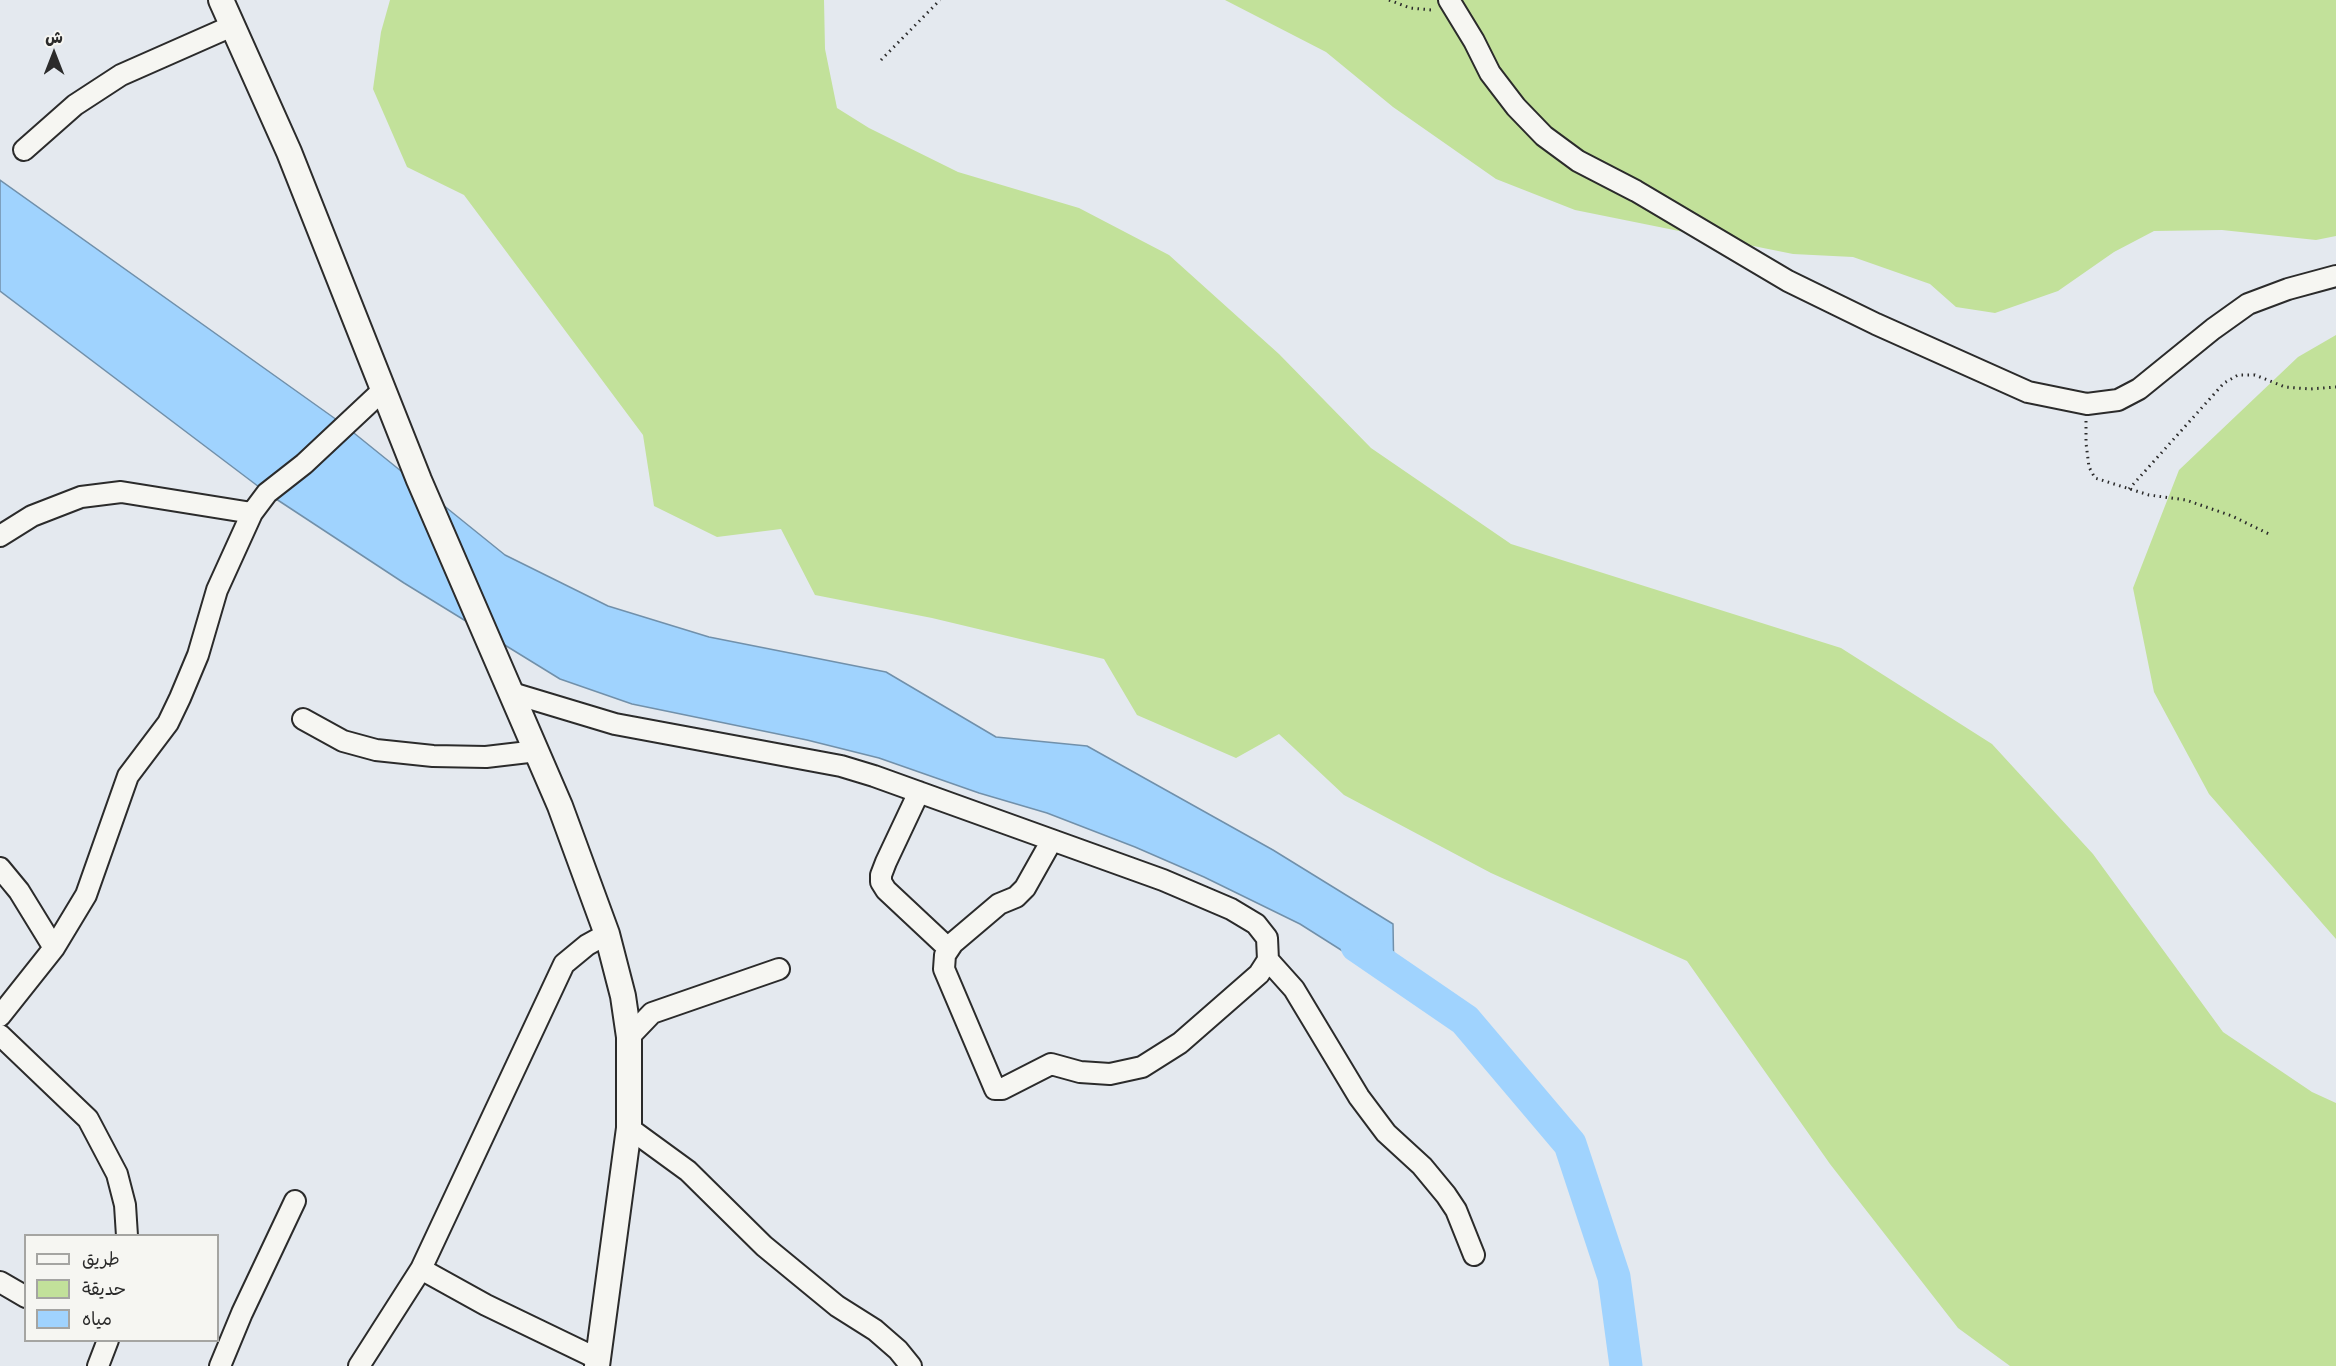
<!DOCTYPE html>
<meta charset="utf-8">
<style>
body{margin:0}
#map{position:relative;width:2336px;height:1366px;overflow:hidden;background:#e4e9ef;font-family:"Playpen Sans","Playpen Sans Arabic",sans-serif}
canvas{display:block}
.legend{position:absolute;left:24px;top:1234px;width:195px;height:108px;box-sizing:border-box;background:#f6f6f2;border:2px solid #a5a5a2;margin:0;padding:8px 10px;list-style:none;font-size:18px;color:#2b2b2b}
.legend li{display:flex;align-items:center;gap:12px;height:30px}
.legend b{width:30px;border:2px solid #a5a5a2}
.north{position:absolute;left:24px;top:24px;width:60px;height:60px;-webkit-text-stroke:4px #f6f6f2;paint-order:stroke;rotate:0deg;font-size:16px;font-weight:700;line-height:24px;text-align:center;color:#2b2b2b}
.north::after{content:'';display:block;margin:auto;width:21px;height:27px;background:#2b2b2b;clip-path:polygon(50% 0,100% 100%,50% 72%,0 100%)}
</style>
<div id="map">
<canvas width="2336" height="1366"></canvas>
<ul class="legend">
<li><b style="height:8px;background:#f6f6f2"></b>طريق</li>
<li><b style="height:16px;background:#c2e19a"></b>حديقة</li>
<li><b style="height:16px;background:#a0d3fe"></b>مياه</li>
</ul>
<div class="north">ش</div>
</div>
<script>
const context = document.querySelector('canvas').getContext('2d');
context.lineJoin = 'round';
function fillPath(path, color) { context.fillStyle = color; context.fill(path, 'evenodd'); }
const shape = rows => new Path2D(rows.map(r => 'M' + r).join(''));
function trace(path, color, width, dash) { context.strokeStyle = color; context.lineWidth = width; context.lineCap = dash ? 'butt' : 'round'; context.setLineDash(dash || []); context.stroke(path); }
const green = shape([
 [390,0,824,0,825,49,837,108,869,128,958,172,1079,208,1169,255,1279,354,1371,448,1511,544,1841,648,1992,744,2093,854,2223,1032,2312,1092,2336,1103,2336,1366,2010,1366,1958,1328,1830,1164,1687,961,1491,873,1344,795,1279,734,1236,758,1137,715,1104,659,932,618,815,595,781,529,717,537,654,506,643,435,464,195,407,167,373,89,381,32],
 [1225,0,2336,0,2336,236,2316,240,2222,230,2154,231,2114,252,2058,291,1995,313,1956,307,1930,284,1853,257,1793,254,1575,210,1496,179,1393,107,1326,52],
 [2336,335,2336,939,2209,794,2154,692,2133,588,2179,470,2298,357]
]);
const water = shape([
 [0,180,344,425,505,555,608,606,709,637,886,672,996,737,1087,746,1273,850,1393,924,1394,980,1368,967,1300,924,1204,877,1135,847,1047,813,979,793,879,758,807,740,632,704,560,679,404,583,267,493,0,291,0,180]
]);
const river = shape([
 [1357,946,1465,1020,1570,1144,1614,1277,1626,1366]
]);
const path = shape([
 [1389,0,1410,8,1432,10],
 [881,60,940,0],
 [2086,421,2086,443,2089,467,2095,478,2149,495,2186,500,2232,516,2271,535],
 [2129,489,2224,383,2238,375,2255,375,2285,387,2310,389,2336,387]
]);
const minor = shape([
 [1449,0,1474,41,1490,73,1516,107,1544,136,1578,161,1636,191,1788,281,1876,324,2028,392,2087,404,2118,400,2139,389,2213,329,2248,304,2288,289,2336,276],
 [24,150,75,105,121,75,232,26],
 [0,536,32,516,81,497,121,492,252,513],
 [512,693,615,724,841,766,874,776,1163,880,1231,909,1256,924,1267,938,1268,960,1259,974,1180,1043,1142,1067,1110,1074,1080,1072,1051,1064,1002,1089,995,1089,944,969,945,955,953,943,999,904,1016,897,1025,888,1052,840],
 [303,719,343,741,376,750,433,756,486,757,537,751],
 [919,792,886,862,881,875,881,882,886,890,949,949],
 [0,868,19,891,54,948],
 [1268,960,1294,989,1359,1097,1386,1133,1422,1166,1446,1195,1456,1210,1474,1255],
 [0,1016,54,948,86,895,128,776,168,723,180,698,198,655,217,590,252,513,267,493,304,464,383,390],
 [0,1035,88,1119,117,1174,125,1205,127,1236],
 [629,1037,652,1013,779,969],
 [629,1128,688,1171,764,1246,837,1306,875,1330,898,1350,911,1366],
 [421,1269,486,1305,598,1359],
 [0,1282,26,1297],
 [98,1366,108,1340],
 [220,1366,242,1313,295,1201],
 [359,1366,421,1269,564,964,587,945,607,934]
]);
const tertiary = shape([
 [221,0,289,152,419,480,560,806,607,934,623,996,629,1037,629,1128,597,1366]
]);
fillPath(green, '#c2e19a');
fillPath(water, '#a0d3fe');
trace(water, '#7190aa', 1.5);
trace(river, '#a0d3fe', 33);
trace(minor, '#2b2b2b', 24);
trace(tertiary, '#2b2b2b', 28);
trace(path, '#2b2b2b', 3, [1.5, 4.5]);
trace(minor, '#f6f6f2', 20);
trace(tertiary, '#f6f6f2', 24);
</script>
